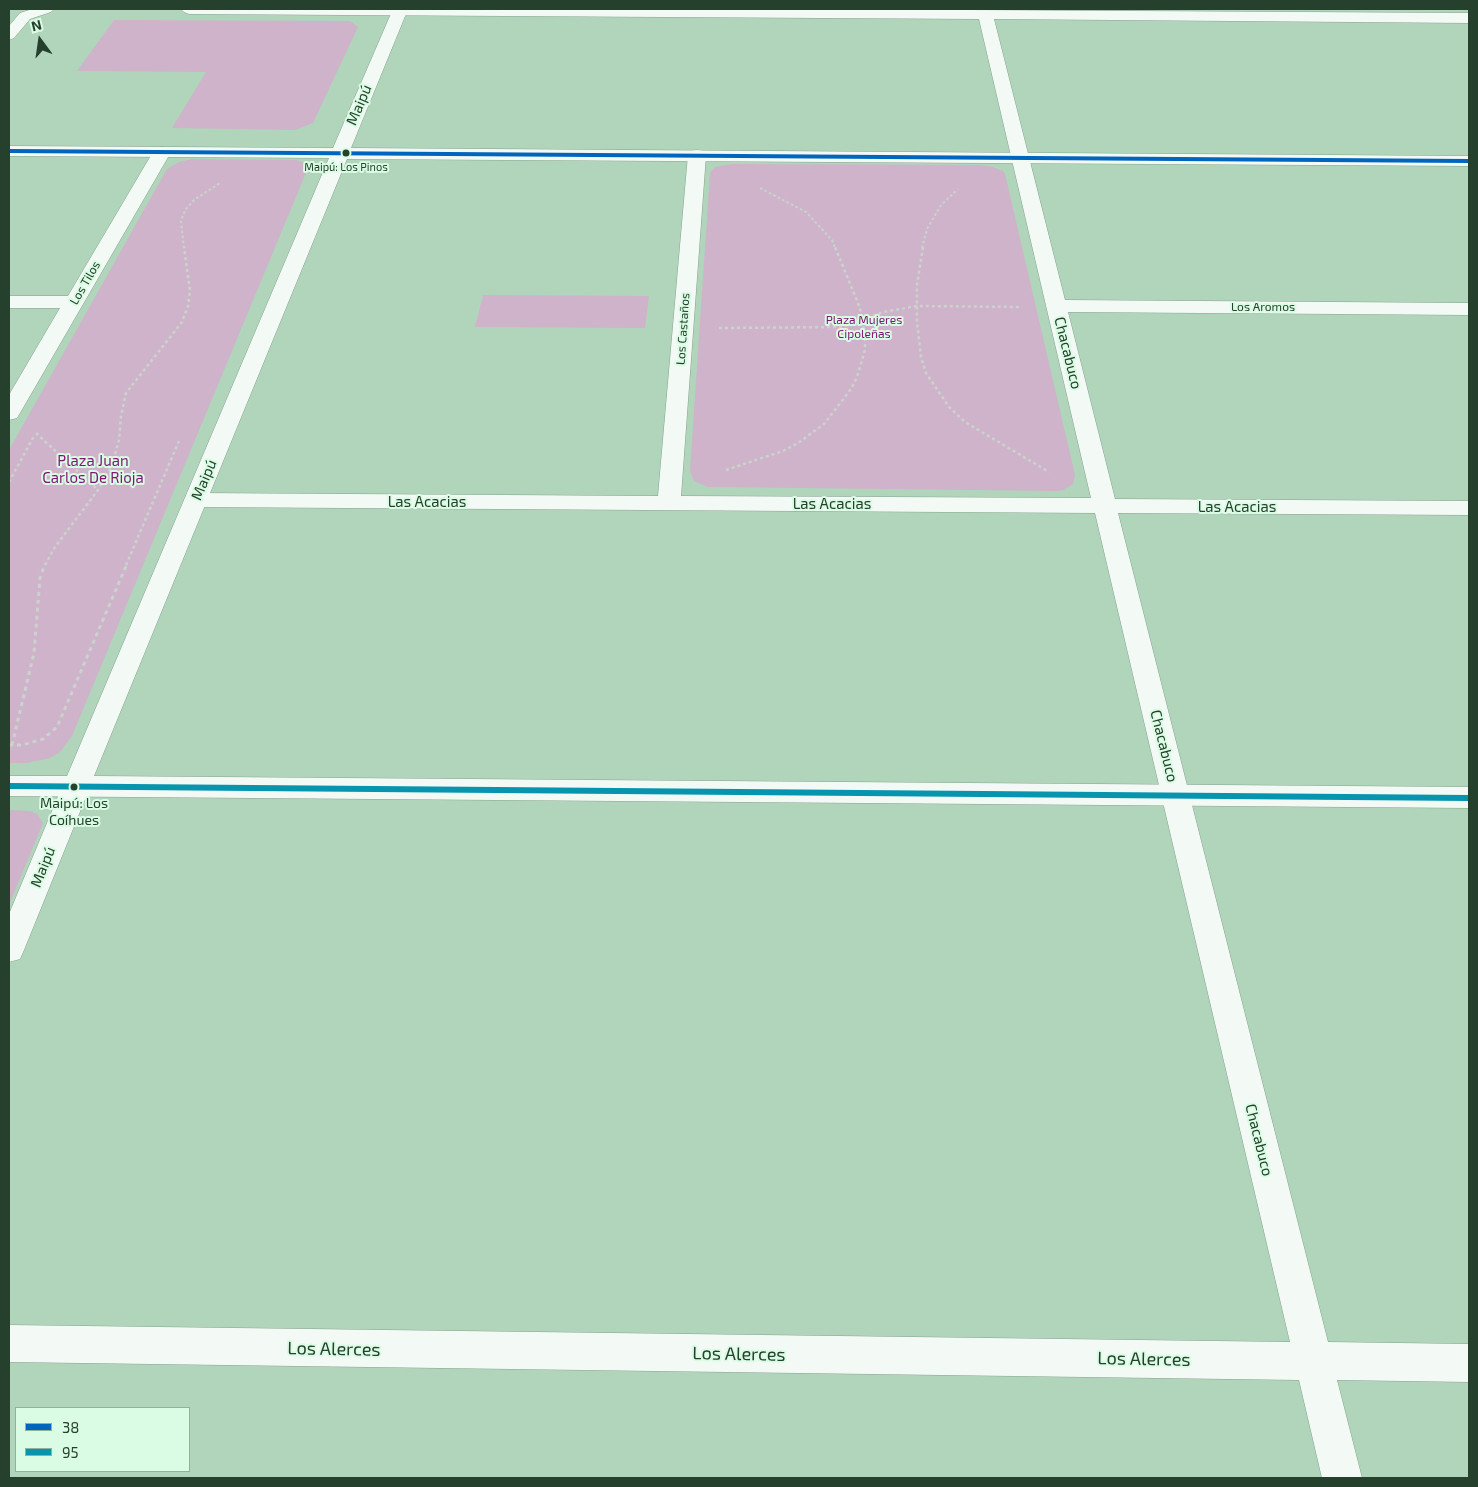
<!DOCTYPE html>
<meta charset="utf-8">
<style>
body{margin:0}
#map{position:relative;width:1478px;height:1487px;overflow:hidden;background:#b0d5bb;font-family:"Exo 2",sans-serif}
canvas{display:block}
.frame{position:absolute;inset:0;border:10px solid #25402d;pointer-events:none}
.legend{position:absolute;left:15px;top:1407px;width:175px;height:65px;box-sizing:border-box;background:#dbfce4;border:1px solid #92b19b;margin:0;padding:6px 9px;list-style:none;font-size:15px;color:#25402d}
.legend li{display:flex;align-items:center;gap:10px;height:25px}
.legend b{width:25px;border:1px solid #92b19b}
.north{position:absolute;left:15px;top:15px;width:50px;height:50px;-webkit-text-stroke:4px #dbfce4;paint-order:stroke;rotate:346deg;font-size:14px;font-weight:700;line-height:20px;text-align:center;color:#25402d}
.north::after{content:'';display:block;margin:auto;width:18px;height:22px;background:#25402d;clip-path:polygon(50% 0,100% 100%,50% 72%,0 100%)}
</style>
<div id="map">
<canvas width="1478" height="1487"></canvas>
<div class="frame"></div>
<ul class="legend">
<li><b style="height:6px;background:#0065bd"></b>38</li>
<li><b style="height:6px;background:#0794ae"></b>95</li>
</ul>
<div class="north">N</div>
</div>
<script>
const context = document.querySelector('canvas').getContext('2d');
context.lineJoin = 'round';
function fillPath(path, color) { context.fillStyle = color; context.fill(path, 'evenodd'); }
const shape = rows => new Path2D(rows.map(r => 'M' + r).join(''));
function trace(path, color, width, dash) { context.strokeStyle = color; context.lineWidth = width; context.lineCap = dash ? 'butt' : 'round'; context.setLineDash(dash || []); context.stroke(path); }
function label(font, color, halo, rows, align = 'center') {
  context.font = font + ' "Exo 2",sans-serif'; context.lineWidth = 4; context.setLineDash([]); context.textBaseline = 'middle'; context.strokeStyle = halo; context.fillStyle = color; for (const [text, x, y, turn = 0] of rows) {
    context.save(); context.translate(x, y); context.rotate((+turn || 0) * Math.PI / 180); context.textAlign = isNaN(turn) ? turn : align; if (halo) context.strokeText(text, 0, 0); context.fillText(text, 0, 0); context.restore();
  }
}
const green = shape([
 [114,20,350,21,358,27,313,123,295,130,172,128,206,72,77,71],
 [192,159,296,160,305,163,308,168,72,736,60,752,50,758,27,763,9,763,9,450,167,169,179,162],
 [732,164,980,165,993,167,1003,171,1005,174,1075,475,1073,484,1064,490,1058,491,715,487,708,487,694,481,690,471,710,173,715,167],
 [483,295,649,296,645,328,475,327],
 [9,810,30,811,37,814,43,823,9,905]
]);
const pathFar2 = shape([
 [760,188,806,212,832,240,835,248],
 [184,248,181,221,185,210,194,200,220,183],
 [922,248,927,229,941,205,958,189]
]);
const pathFar1 = shape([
 [923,247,917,285,917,322,921,357,926,373,949,407,965,422,1049,472],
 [719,328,842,327,883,312,917,306,1022,307],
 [36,433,98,490],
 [726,470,783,451,798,443,824,424,851,389,857,377,865,350,865,336,860,308,835,247],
 [9,482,34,436],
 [45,565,55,547,98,490,112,465,119,440,121,416,126,393,182,322,188,306,190,291,184,247],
 [126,565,179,441]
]);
const path = shape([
 [9,745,22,745,43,739,57,727,127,564],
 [12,745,34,653,40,578,45,564]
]);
const street = shape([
 [32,9,54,9,51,12,30,19,14,38,9,40,9,26,20,13,32,9],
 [181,9,802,9,1469,13,1469,23,994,19,1065,300,1469,303,1469,315,1068,312,1115,499,1469,501,1469,515,1118,513,1328,1342,1469,1344,1469,1382,1337,1380,1362,1478,1322,1478,1299,1380,9,1362,9,1325,1290,1342,1095,513,196,507,188,505,184,500,188,495,196,493,658,496,688,155,691,151,697,150,703,151,706,155,681,496,1091,498,979,19,189,14,184,12,181,9],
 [162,147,168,148,171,152,20,413,17,418,9,420,9,395,60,308,9,308,9,296,68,296,153,152,156,148,162,147],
 [76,777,86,780,90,787,24,950,20,959,9,962,9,914,62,787,66,780,76,777]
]);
const secondary = shape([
 [393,9,408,9,351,148,1469,156,1469,166,347,159,94,776,1469,787,1469,808,9,796,9,776,67,776,329,158,9,156,9,146,333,148,393,9]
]);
const bus1 = shape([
 [9,151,1469,161]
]);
const bus2 = shape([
 [9,786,1469,798]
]);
const markers = [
 [346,153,4.5,"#25402d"],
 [74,787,4.5,"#25402d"]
];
const farBusnames = [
 ["Maipú: Los Pinos",346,167]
];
const farStreetnames = [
 ["Los Tilos",85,283,-60],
 ["Los Aromos",1263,307],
 ["Los Castaños",683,329,-86]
];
const farParknames = [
 ["Plaza Mujeres",864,320],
 ["Cipoleñas",864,334]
];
const busNames = [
 ["Maipú: Los",74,803],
 ["Coíhues",74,820]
];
const streetNames = [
 ["Maipú",359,105,-67],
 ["Chacabuco",1068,353,76],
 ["Maipú",204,480,-67],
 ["Las Acacias",427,502],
 ["Las Acacias",832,504],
 ["Las Acacias",1237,507],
 ["Chacabuco",1164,746,76],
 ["Maipú",43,867,-68],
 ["Chacabuco",1259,1140,76]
];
const parkNames = [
 ["Plaza Juan",93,461],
 ["Carlos De Rioja",93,478]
];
const nearStreetnames = [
 ["Los Alerces",334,1349,1],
 ["Los Alerces",739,1354,1],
 ["Los Alerces",1144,1359,1]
];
fillPath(green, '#ceb3ca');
trace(street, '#85a28e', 1);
trace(secondary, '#85a28e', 1);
trace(pathFar2, '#cad4cd', 2, [2.5, 2.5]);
trace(pathFar1, '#cad4cd', 2.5, [3, 3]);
trace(path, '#cad4cd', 3, [4, 4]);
fillPath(street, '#f3f9f5');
fillPath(secondary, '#f3f9f5');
trace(bus1, '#0065bd', 4);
trace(bus2, '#0794ae', 6);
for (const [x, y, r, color] of markers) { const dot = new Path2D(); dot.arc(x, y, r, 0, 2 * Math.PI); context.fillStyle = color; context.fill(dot); trace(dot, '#dbfce4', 2); }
label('11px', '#25402d', '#dbfce4', farBusnames);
label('12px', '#25402d', '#dbfce4', farStreetnames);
label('12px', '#7f1473', '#dbfce4', farParknames);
label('14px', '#25402d', '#dbfce4', busNames);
label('15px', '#25402d', '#dbfce4', streetNames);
label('15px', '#7f1473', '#dbfce4', parkNames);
label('18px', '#25402d', '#dbfce4', nearStreetnames);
</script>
